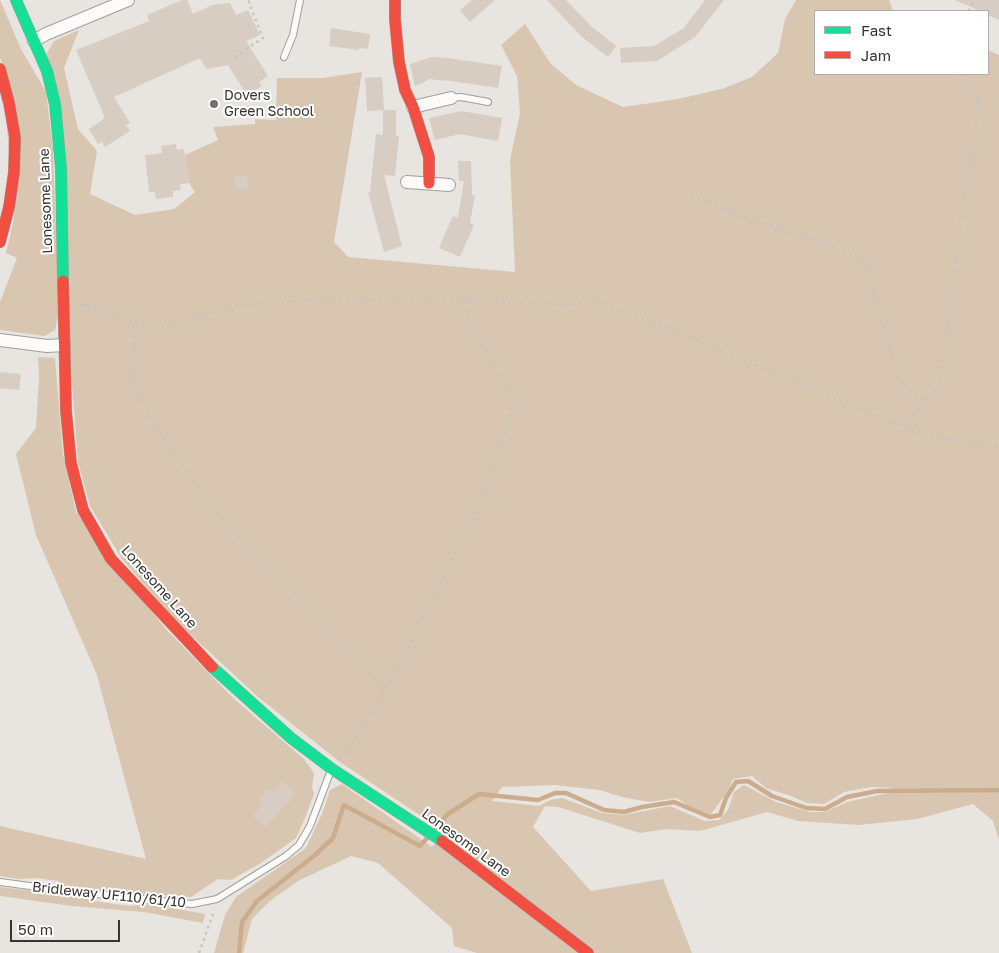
<!DOCTYPE html>
<style>
body{margin:0}
#map{position:relative;width:999px;height:953px;overflow:hidden;background:#e8e4df;font-family:"Golos Text",sans-serif}
canvas{display:block}
.legend{position:absolute;left:814px;top:10px;width:175px;height:65px;box-sizing:border-box;background:#fff;border:1px solid #afaead;margin:0;padding:6px 9px;list-style:none;font-size:15px;color:#373431}
.legend li{display:flex;align-items:center;gap:10px;height:25px}
.legend b{width:25px;border:1px solid #afaead}
.scale{position:absolute;left:10px;top:920px;width:110px;height:22px;box-sizing:border-box;border:2px solid #373431;border-top:0;padding-left:6px;font-size:15px;line-height:18px;white-space:nowrap;color:#373431;-webkit-text-stroke:4px #fff;paint-order:stroke}
</style>
<div id="map">
<canvas width="999" height="953"></canvas>
<ul class="legend">
<li><b style="height:6px;background:#16e098"></b>Fast</li>
<li><b style="height:6px;background:#f24e42"></b>Jam</li>
</ul>
<div class="scale">50 m</div>
</div>
<script>
const context = document.querySelector('canvas').getContext('2d');
context.lineJoin = 'round';
function fillPath(path, color) { context.fillStyle = color; context.fill(path, 'evenodd'); }
const shape = rows => new Path2D(rows.map(r => 'M' + r).join(''));
function trace(path, color, width, dash) { context.strokeStyle = color; context.lineWidth = width; context.lineCap = dash ? 'butt' : 'round'; context.setLineDash(dash || []); context.stroke(path); }
function label(font, color, halo, rows, align = 'center') {
  context.font = font + ' "Golos Text",sans-serif'; context.lineWidth = 4; context.setLineDash([]); context.textBaseline = 'middle'; context.strokeStyle = halo; context.fillStyle = color; for (const [text, x, y, turn = 0] of rows) {
    context.save(); context.translate(x, y); context.rotate((+turn || 0) * Math.PI / 180); context.textAlign = isNaN(turn) ? turn : align; if (halo) context.strokeText(text, 0, 0); context.fillText(text, 0, 0); context.restore();
  }
}
const green = shape([
 [0,0,21,49,46,92,53,150,59,311,55,330,44,336,0,330,0,302,17,258,6,253,14,219,2,63,0,58],
 [796,0,889,0,893,11,815,11,815,74,988,74,988,50,999,55,999,840,993,821,973,804,917,819,858,825,798,821,767,812,700,831,667,829,640,833,558,807,545,806,533,827,591,891,663,879,692,953,477,953,454,946,452,928,378,863,351,856,298,881,270,901,252,919,243,953,214,953,225,915,236,897,306,848,322,814,330,790,342,784,432,847,445,832,340,762,258,697,177,622,122,559,90,506,78,462,47,53,54,41,79,30,64,68,78,129,97,151,90,194,135,215,174,209,195,192,189,183,185,155,218,140,213,127,255,124,255,119,276,120,277,78,323,78,362,72,334,242,348,257,515,272,510,160,520,113,517,76,501,45,525,24,551,64,576,85,623,107,678,99,722,89,752,77,778,53,785,19],
 [752,776,766,788,791,796,807,803,824,804,844,792,871,787,893,788,888,793,847,802,825,812,810,812,776,802,744,785,734,792,728,810,719,820,705,821,670,806,624,815,602,813,562,798,550,800,539,806,492,801,502,787,555,785,600,790,622,797,649,802,677,798,696,812,711,814,728,791,733,779],
 [38,357,55,358,63,454,76,512,165,628,233,698,304,759,314,773,312,787,314,794,305,818,296,838,261,863,231,880,218,879,191,897,119,893,63,886,58,881,37,878,19,879,0,876,0,826,146,859,97,675,36,535,16,454,36,428,39,377],
 [0,887,80,896,94,901,129,906,150,904,205,914,203,923,144,912,72,906,0,896]
]);
const stream = shape([
 [433,832,448,814,479,794,538,800,555,793,566,793,604,810,624,812,642,807,674,802,710,817,720,815,726,798,736,782,748,781,772,796,806,808,825,809,847,797,877,791,999,790],
 [239,953,242,922,257,901,315,855,333,838,344,805,420,846,428,837]
]);
const building = shape([
 [182,0,187,0,193,14,212,5,230,3,236,15,248,10,260,35,246,41,268,76,259,82,262,86,247,95,228,65,206,69,200,58,114,97,130,123,126,125,130,131,105,147,102,142,98,144,89,129,105,118,76,50,149,21,147,15],
 [472,0,495,0,470,22,460,10],
 [547,0,566,0,591,26,616,46,608,57,582,37],
 [705,0,724,0,695,37,657,61,621,63,620,48,654,46,684,28],
 [955,0,999,0,999,20,988,15,988,11,980,11],
 [331,28,370,34,368,49,359,48,359,50,329,46],
 [432,57,448,58,502,66,498,88,444,80,444,81,430,79,415,86,410,64],
 [382,77,384,110,367,111,365,78],
 [383,110,396,110,396,136,399,136,395,176,384,175,402,246,384,252,368,192,370,192,376,134,383,135],
 [461,111,502,118,498,141,460,134,435,140,429,118],
 [176,144,177,150,184,149,189,183,180,184,181,190,173,191,173,197,156,199,155,192,149,192,145,155,162,153,161,146],
 [458,161,471,161,472,195,475,195,470,223,474,225,460,257,439,248,453,216,458,218,464,181,459,181],
 [234,175,248,176,247,189,234,188],
 [0,372,21,374,19,390,0,388],
 [283,781,296,793,266,827,253,815,263,804,258,800,269,788,273,792]
]);
const path = shape([
 [969,11,974,0],
 [235,57,263,38,249,3,249,0],
 [20,84,33,78],
 [691,195,735,214,828,244,865,261,897,375,910,393,926,399],
 [80,305,91,306,136,323,168,327,242,304,338,300,434,299,566,305,592,300,647,320,908,428,940,439,986,447,999,446],
 [136,323,133,379,154,425,226,525,359,660,384,690],
 [908,428,917,408,939,385,945,351,961,215,975,137,978,99,969,83,960,74],
 [340,758,361,731,406,653,480,503,512,413,510,394,492,364,459,300],
 [199,953,214,911]
]);
const lane = shape([
 [284,57,293,35,300,0],
 [451,98,461,97,488,102],
 [0,882,67,891,192,904,217,899,286,856,299,845,310,826,331,770]
]);
const street = shape([
 [34,41,46,34,128,0],
 [413,107,451,98],
 [407,182,449,185],
 [0,340,47,346,64,345]
]);
const fast = shape([
 [16,0,47,71,55,104,61,168,63,281],
 [212,667,291,738,332,769,442,841]
]);
const jam = shape([
 [395,0,395,20,399,62,405,90,413,107,429,157,429,183],
 [0,69,9,103,15,137,14,172,9,207,0,242],
 [63,281,66,411,71,463,83,510,111,559,212,667],
 [442,841,588,953]
]);
const markers = [
 [214,104,5,"#75726e"]
];
const poiNames = [
 ["Dovers",224,96],
 ["Green School",224,112]
];
const streetNames = [
 ["Lonesome Lane",46,201,-92],
 ["Lonesome Lane",159,587,48],
 ["Lonesome Lane",466,843,36],
 ["Bridleway UF110/61/10",109,895,6]
];
fillPath(green, '#d9c6b1');
trace(stream, '#cbad8d', 4.5);
fillPath(building, '#d7cdc2');
trace(lane, '#a19e9b', 8);
trace(street, '#a19e9b', 14);
trace(fast, '#a19e9b', 12);
trace(jam, '#a19e9b', 12);
trace(path, '#c5c4c2', 2.5, [2.5, 4]);
trace(lane, '#fcfbfa', 6);
trace(street, '#fcfbfa', 12);
trace(fast, '#16e098', 11);
trace(jam, '#f24e42', 11);
for (const [x, y, r, color] of markers) { const dot = new Path2D(); dot.arc(x, y, r, 0, 2 * Math.PI); context.fillStyle = color; context.fill(dot); trace(dot, '#fff', 2); }
label('14px', '#373431', '#fff', poiNames, 'left');
label('14px', '#373431', '#fff', streetNames);
</script>
